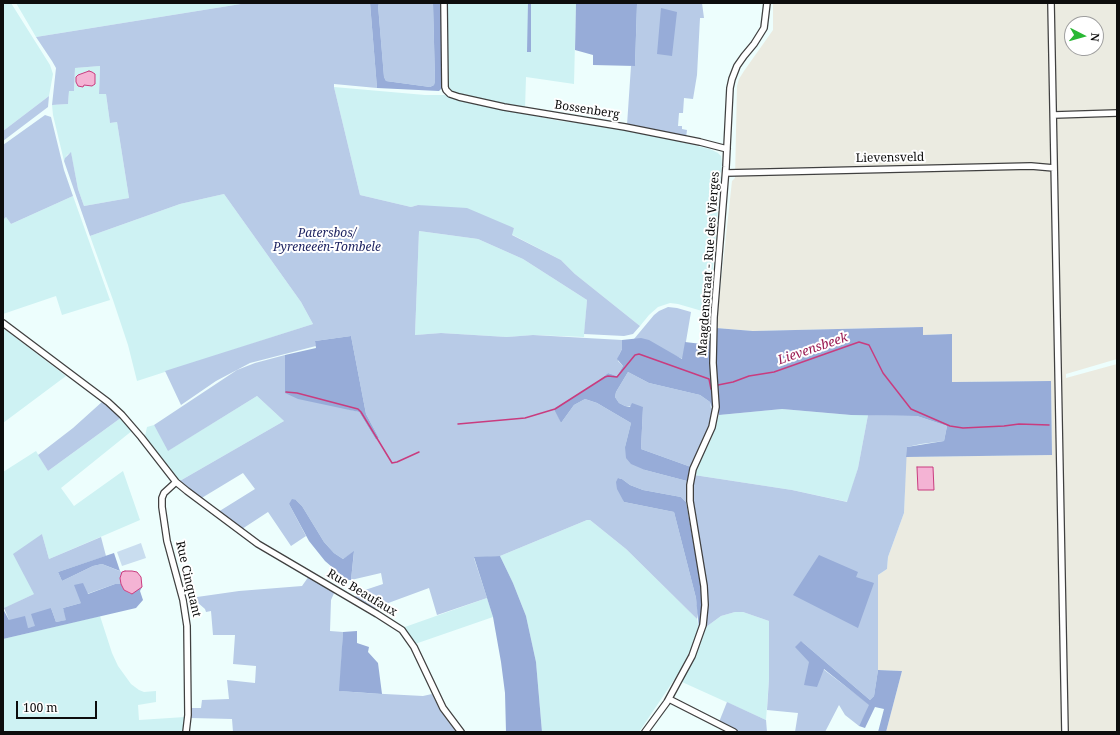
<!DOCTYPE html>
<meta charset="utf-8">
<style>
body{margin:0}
#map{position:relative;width:1120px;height:735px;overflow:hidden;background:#edfefd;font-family:"Noto Serif",serif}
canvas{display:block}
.frame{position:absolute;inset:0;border:4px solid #0d0d0d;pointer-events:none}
.north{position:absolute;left:1064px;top:16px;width:40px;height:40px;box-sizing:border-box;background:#fff;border:1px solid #9e9e9e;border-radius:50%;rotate:96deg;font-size:11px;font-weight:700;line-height:16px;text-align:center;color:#0d0d0d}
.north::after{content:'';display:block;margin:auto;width:14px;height:18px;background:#29b834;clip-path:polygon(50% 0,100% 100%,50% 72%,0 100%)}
.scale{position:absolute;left:16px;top:701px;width:81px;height:18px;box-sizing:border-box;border:2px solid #0d0d0d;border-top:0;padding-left:5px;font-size:12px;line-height:14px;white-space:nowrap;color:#0d0d0d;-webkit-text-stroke:3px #fff;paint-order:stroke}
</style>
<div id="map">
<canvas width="1120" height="735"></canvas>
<div class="frame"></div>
<div class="north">N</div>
<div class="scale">100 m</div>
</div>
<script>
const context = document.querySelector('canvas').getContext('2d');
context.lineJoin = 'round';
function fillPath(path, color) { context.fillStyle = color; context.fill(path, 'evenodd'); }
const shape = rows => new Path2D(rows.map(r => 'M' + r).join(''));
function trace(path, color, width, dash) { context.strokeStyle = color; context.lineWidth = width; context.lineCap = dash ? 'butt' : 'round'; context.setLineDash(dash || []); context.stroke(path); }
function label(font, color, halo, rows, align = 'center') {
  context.font = font + ' "Noto Serif",serif'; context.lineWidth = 4; context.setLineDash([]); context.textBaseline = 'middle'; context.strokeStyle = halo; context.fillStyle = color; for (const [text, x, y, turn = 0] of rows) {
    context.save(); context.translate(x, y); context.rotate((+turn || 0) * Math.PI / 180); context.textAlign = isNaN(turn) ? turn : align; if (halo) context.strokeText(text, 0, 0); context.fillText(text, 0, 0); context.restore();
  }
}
const industrial = shape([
 [773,3,1117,3,1117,359,1066,374,1066,378,1117,364,1117,732,886,732,902,671,878,670,878,575,887,569,888,557,904,513,906,457,1052,455,1051,381,952,382,952,334,923,335,923,327,753,331,716,328,732,181,735,178,737,86,739,79,744,71,773,30],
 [1072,24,1096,24,1096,48,1072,48]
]);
const farmland = shape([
 [3,3,11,3,50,65,53,74,49,96,3,131],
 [16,3,247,3,36,37],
 [446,3,576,3,574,84,526,77,525,109,462,96,451,92,448,89,447,83,448,60],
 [100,66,99,94,106,94,110,123,117,122,129,198,84,206,78,189,71,153,67,155,64,161,53,115,52,105,68,104,69,91,74,91,75,68],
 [334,87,425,95,445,95,460,100,560,121,609,126,660,137,710,149,718,153,721,156,722,164,709,313,678,304,670,303,658,307,649,315,640,326,575,274,561,260,511,234,514,228,418,205,411,207,360,195],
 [224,194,301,302,313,324,137,381,128,345,113,300,90,236,180,204],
 [73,196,110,300,62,315,56,296,3,314,3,220,6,217,11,224],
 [419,231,478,239,523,259,587,300,584,337,533,335,507,337,441,333,415,335],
 [3,328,66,376,3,423],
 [257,396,284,421,178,482,145,440,145,436,147,427,154,425,169,450],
 [782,409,851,415,868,415,858,468,848,502,792,490,694,475,697,466,710,442,719,415],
 [122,417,133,430,61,488,74,506,123,471,140,520,49,559,42,534,34,594,3,609,3,472,36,451,48,471],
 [587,520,590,520,626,549,697,619,699,629,692,647,680,671,639,732,542,732,536,662,526,616,513,583,500,556],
 [487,598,493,617,415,644,402,628],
 [735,612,743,612,769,621,769,679,766,720,682,682,700,645,706,627,721,616],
 [100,616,112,653,118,666,131,684,139,690,144,692,156,691,156,702,138,705,139,720,185,717,183,732,3,732,3,639]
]);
const green = shape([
 [247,3,370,3,377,88,334,84,334,87,360,195,411,207,418,205,467,208,514,228,512,235,561,260,575,274,640,326,633,334,624,336,584,334,587,300,523,259,478,239,419,231,415,335,441,333,507,337,533,335,622,340,622,349,619,355,618,361,623,366,617,376,608,373,597,382,555,409,561,423,574,405,585,399,597,403,631,423,625,447,645,470,687,481,686,502,681,497,643,490,630,485,622,479,618,478,624,502,674,512,696,598,698,613,697,619,626,549,590,520,587,520,500,556,474,558,487,598,437,615,429,588,372,609,354,597,365,590,383,584,381,573,351,580,354,552,343,559,334,553,324,542,302,506,296,500,289,504,306,536,291,546,268,512,242,529,218,512,255,489,243,473,200,499,178,482,284,421,257,396,168,451,154,425,237,370,255,363,285,355,286,393,359,412,376,440,379,438,366,414,351,336,315,341,316,346,250,363,216,381,181,405,165,371,313,324,301,302,224,194,180,204,90,236,64,161,65,158,71,152,78,189,84,206,129,198,117,122,110,123,106,94,99,94,100,66,75,68,74,91,69,91,68,104,52,105,56,68,52,61,36,37],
 [381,3,433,3,435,81,434,85,430,87,386,81,384,77,378,5],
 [634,3,702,3,704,18,700,18,697,75,693,99,684,98,683,113,679,113,678,126,682,126,682,129,687,130,686,138,627,125,631,66,635,66,637,5],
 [49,96,48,107,3,141,3,131],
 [45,115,51,117,64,170,73,196,11,224,6,217,3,220,3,145],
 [668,307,677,308,691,312,683,359,634,339,654,315,659,311],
 [628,372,649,383,700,395,710,402,711,408,713,409,708,433,691,467,641,449,643,407,625,406,619,403,615,397,616,392],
 [103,401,122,417,48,471,38,455,73,428],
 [868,415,917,416,947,426,944,441,921,444,907,447,904,513,888,557,887,569,878,575,878,670,874,696,870,700,801,641,823,669,870,705,859,726,845,715,839,705,825,732,795,732,798,713,767,710,769,679,769,621,743,612,735,612,721,616,706,627,707,594,693,505,692,493,694,475,792,490,847,502,858,468],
 [42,534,49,559,101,537,106,556,58,572,62,581,93,566,102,564,122,572,120,578,121,584,115,584,87,594,81,603,63,608,67,620,56,622,51,608,35,627,28,628,9,620,4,608,34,594,13,554],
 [309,576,335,591,331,600,330,631,343,632,340,691,366,693,423,696,432,694,440,710,456,732,233,732,232,719,191,718,190,708,201,708,202,700,229,699,227,680,255,683,256,666,233,664,235,635,213,635,211,611,206,612,205,609,197,602,191,603,190,598,239,591,302,586],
 [727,702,766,720,767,732,740,732,719,722]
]);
const forest = shape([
 [370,3,381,3,378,5,384,77,386,81,430,87,434,85,435,81,433,3,442,3,443,87,439,91,377,88],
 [528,3,531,3,531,52,527,52],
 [576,3,633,3,637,4,635,66,593,65,593,55,575,50],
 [661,8,677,12,672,56,657,54],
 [923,327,923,335,952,334,952,382,1051,381,1052,455,906,457,907,447,944,441,947,426,917,416,851,415,782,409,719,415,715,380,716,328,753,331],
 [351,336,366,414,379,438,376,440,359,412,298,399,285,393,285,355,316,348,315,341],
 [641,338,649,340,682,359,685,342,702,344,702,340,710,341,713,409,712,408,710,402,700,395,649,383,628,372,616,392,615,397,619,403,625,406,630,407,632,403,643,407,641,449,691,467,687,481,645,470,631,464,626,458,625,447,631,423,597,403,585,399,574,405,561,423,554,409,597,382,608,373,617,376,623,366,617,359,622,349,622,340],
 [618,478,622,479,630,485,643,490,681,497,686,502,702,591,703,614,701,623,699,629,696,598,674,512,624,502,617,489,616,482],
 [292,499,296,500,302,506,324,542,334,553,343,559,354,551,351,580,347,580,325,561,309,541,289,504],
 [114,553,120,571,102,564,93,566,62,581,58,572],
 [819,555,858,572,856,577,874,583,858,628,793,595],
 [500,556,513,583,526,616,536,662,542,732,506,732,505,693,501,662,493,617,474,557],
 [83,583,88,594,115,584,121,584,124,590,131,594,142,587,140,591,143,600,136,608,3,639,3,609,9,620,25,616,28,628,35,626,31,614,51,608,56,622,66,620,63,608,81,603,74,585],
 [357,631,357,643,369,647,368,652,378,663,382,694,339,691,343,632],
 [801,641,870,700,874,696,878,670,902,671,886,732,878,732,884,709,875,707,865,728,859,726,869,705,824,669,817,687,804,685,809,662,795,647]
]);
const pitch = shape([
 [141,543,146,558,122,566,117,552]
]);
const water = shape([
 [89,71,92,72,95,74,95,84,92,86,84,85,83,87,78,86,76,82,76,77,78,75,89,71],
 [917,467,933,467,934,490,918,490,917,467],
 [125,571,132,571,137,572,141,577,142,587,132,594,124,590,121,584,120,578,122,572,125,571]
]);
const stream = shape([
 [717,388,718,385,733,382,749,376,774,372,859,342,869,345,883,373,911,409,950,426,963,428,1004,426,1019,424,1049,425],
 [286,392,297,393,358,409,361,412,392,463,397,462,419,452],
 [458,424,525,418,555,409,605,377,608,376,617,377,635,355,639,354,709,379,711,389,713,390]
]);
const minor = shape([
 [444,3,445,87,446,90,450,94,459,97,504,107,625,127,700,142,727,149],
 [1051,3,1065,732],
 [1054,115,1117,113],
 [726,173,1031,166,1054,168],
 [3,323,108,402,122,415,141,437,176,482,187,491,258,544,377,614,402,630,414,647,443,708,461,732],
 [176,482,164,493,162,498,162,507,167,541,183,600,187,626,188,715,186,732],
 [669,699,734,732],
 [645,732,667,702,680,678,692,656,703,625,705,605,704,586,690,501,690,485,693,469,712,427,716,407,713,363,714,317,726,167,730,88,732,79,737,66,744,56,754,44,764,28,767,3]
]);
const streetNames = [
 ["Bossenberg",587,110,9],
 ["Lievensveld",890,158,-1],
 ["Maagdenstraat - Rue des Vierges",709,264,-86],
 ["Rue Cinquant",188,579,77],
 ["Rue Beaufaux",362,593,31]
];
const parkNames = [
 ["Patersbos/",327,234],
 ["Pyreneeën-Tombele",327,248]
];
const waterNames = [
 ["Lievensbeek",813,349,-19]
];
fillPath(industrial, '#ebebe1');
fillPath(farmland, '#cef2f3');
fillPath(green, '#b8cbe7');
fillPath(forest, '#97acd8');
fillPath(pitch, '#c9ddef');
fillPath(water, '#f4b3d4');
trace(water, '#c93c7f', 1);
trace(stream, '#c93c7f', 1.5);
trace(minor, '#404040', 8);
trace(minor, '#fff', 5.5);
label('12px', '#0d0d0d', '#fff', streetNames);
label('italic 12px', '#1f2562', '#fff', parkNames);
label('italic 13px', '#9a1a52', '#fff', waterNames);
</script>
